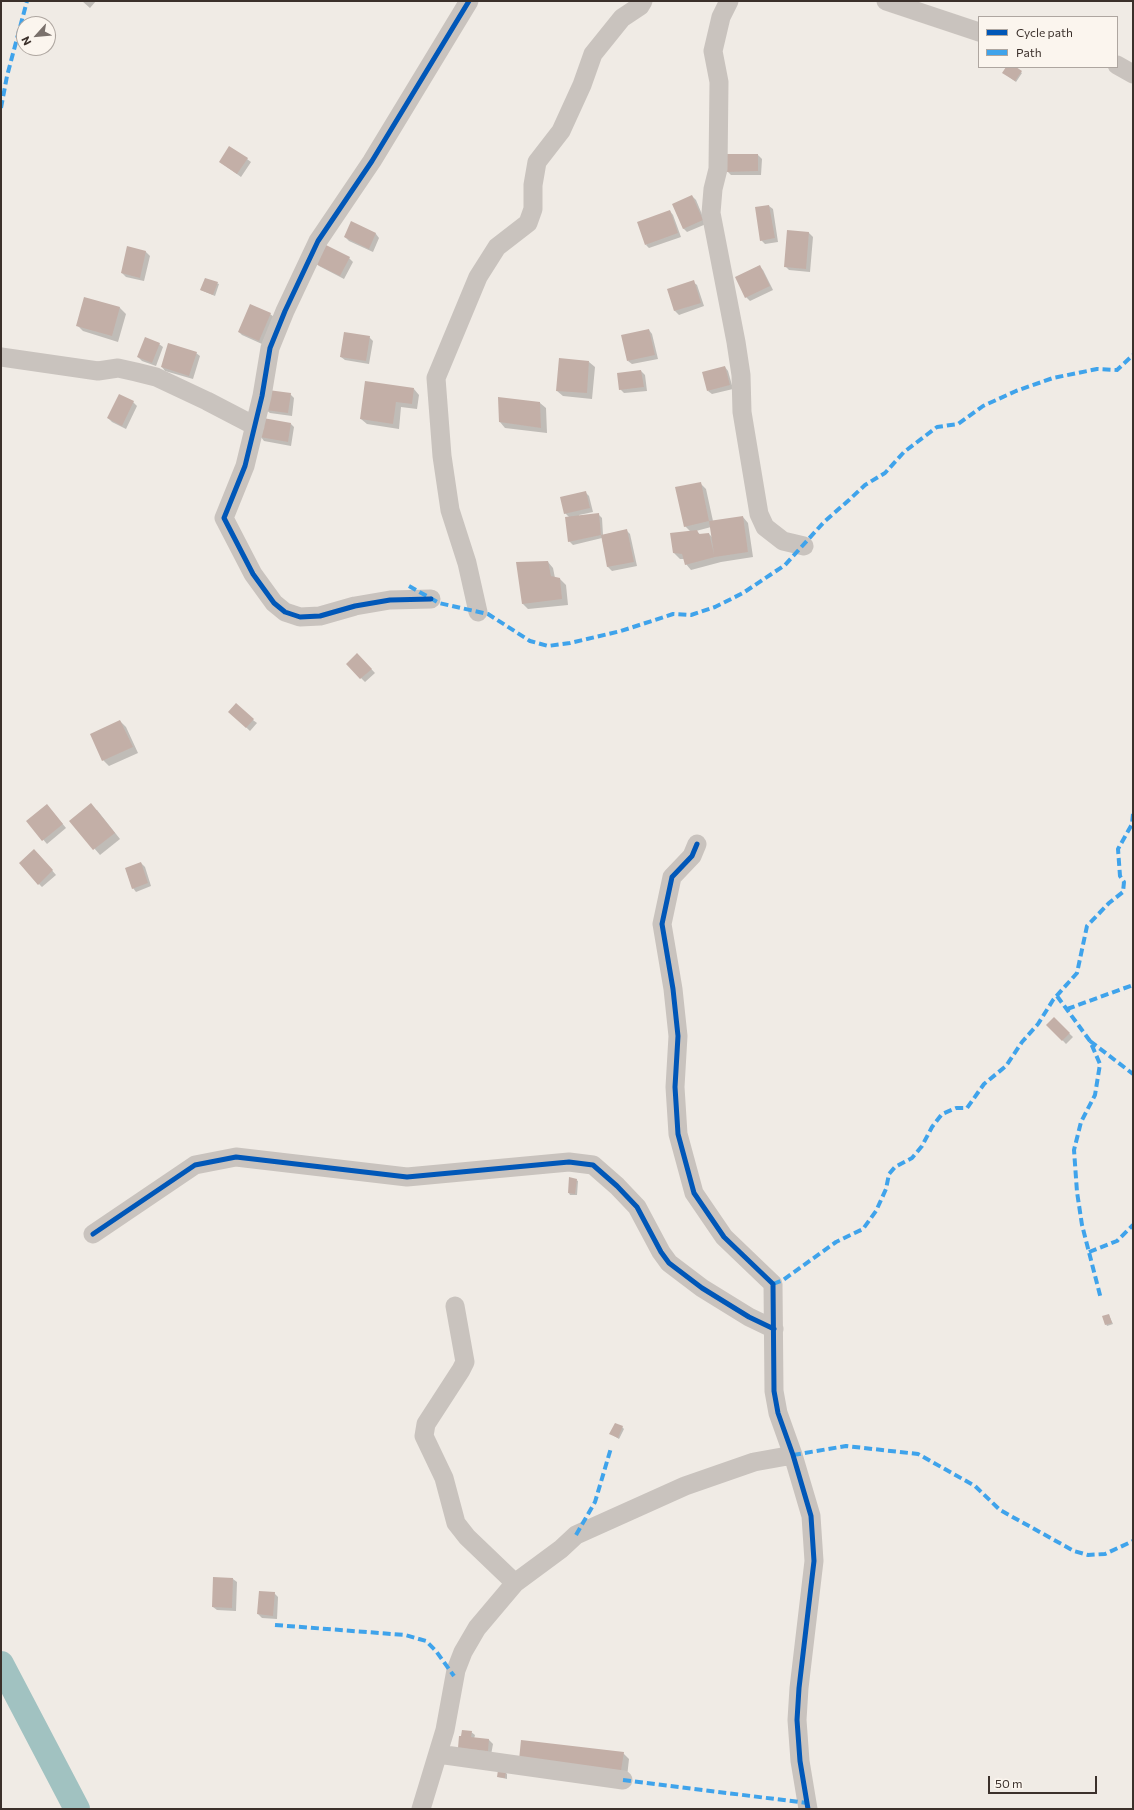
<!DOCTYPE html>
<style>
body{margin:0}
#map{position:relative;width:1134px;height:1810px;overflow:hidden;background:#f0ebe5;font-family:Commissioner,sans-serif}
canvas{display:block}
.frame{position:absolute;inset:0;border:2px solid #3b302b;pointer-events:none}
.legend{position:absolute;left:978px;top:16px;width:140px;height:52px;box-sizing:border-box;background:#fbf5ee;border:1px solid #aea6a0;margin:0;padding:5px 7px;list-style:none;font-size:12px;color:#3b302b}
.legend li{display:flex;align-items:center;gap:8px;height:20px}
.legend b{width:20px;border:1px solid #aea6a0}
.north{position:absolute;left:16px;top:16px;width:40px;height:40px;box-sizing:border-box;background:#fbf5ee;border:1px solid #aea6a0;border-radius:50%;rotate:243deg;font-size:11px;font-weight:700;line-height:16px;text-align:center;color:#3b302b}
.north::after{content:'';display:block;margin:auto;width:14px;height:18px;background:#7a716c;clip-path:polygon(50% 0,100% 100%,50% 72%,0 100%)}
.scale{position:absolute;left:988px;top:1776px;width:109px;height:18px;box-sizing:border-box;border:2px solid #3b302b;border-top:0;padding-left:5px;font-size:12px;line-height:14px;white-space:nowrap;color:#3b302b;-webkit-text-stroke:3px #fbf5ee;paint-order:stroke}
</style>
<div id="map">
<canvas width="1134" height="1810"></canvas>
<div class="frame"></div>
<ul class="legend">
<li><b style="height:5px;background:#0057b8"></b>Cycle path</li>
<li><b style="height:5px;background:#3fa3eb"></b>Path</li>
</ul>
<div class="north">N</div>
<div class="scale">50 m</div>
</div>
<script>
const context = document.querySelector('canvas').getContext('2d');
context.lineJoin = 'round';
function fillPath(path, color) { context.fillStyle = color; context.fill(path, 'evenodd'); }
const shape = rows => new Path2D(rows.map(r => 'M' + r).join(''));
function trace(path, color, width, dash) { context.strokeStyle = color; context.lineWidth = width; context.lineCap = dash ? 'butt' : 'round'; context.setLineDash(dash || []); context.stroke(path); }
const shadow = shape([
 [82,1,96,1,90,8],
 [1007,67,1014,67,1022,73,1016,82,1005,74],
 [758,155,762,159,761,175,731,175,727,171],
 [247,159,251,162,241,177,220,162],
 [692,196,696,200,706,224,687,232,683,228],
 [769,206,773,209,778,242,765,244,761,240],
 [670,211,673,215,681,237,649,248,646,245],
 [351,223,376,234,379,238,373,252,349,241,345,237],
 [788,231,809,233,813,237,810,272,789,270,785,266],
 [128,248,146,252,150,256,144,281,126,277,122,273],
 [349,258,353,262,344,279,319,266,316,263],
 [759,266,763,270,773,290,750,301,746,297,737,277],
 [205,279,219,284,215,296,201,290],
 [693,282,697,285,704,306,679,315,675,311,668,290],
 [85,298,120,308,126,314,118,342,83,331,77,325],
 [270,314,274,317,262,344,242,335,239,332],
 [649,330,652,334,658,359,632,364,628,361],
 [369,337,373,341,369,364,345,360,341,357],
 [159,344,163,347,156,366,142,361,138,357],
 [196,353,200,356,193,379,165,371,162,367],
 [589,362,595,367,592,399,563,396,557,391],
 [725,367,728,371,733,389,712,394,708,391],
 [641,371,645,375,647,391,624,393,620,389],
 [414,389,419,395,417,409,401,407,399,429,367,424,361,419],
 [290,394,294,398,292,416,270,413,266,410],
 [133,402,137,406,126,429,112,422,108,418],
 [540,403,546,408,547,433,505,428,500,422],
 [291,424,294,427,291,446,264,441,261,437],
 [700,483,706,489,713,521,743,517,748,523,753,557,721,562,691,570,686,564,684,559,680,559,674,553,691,532,685,526],
 [711,527,713,538,709,534,701,535,696,531],
 [585,492,589,496,593,512,579,515,579,516,598,514,602,518,603,535,626,530,630,534,637,566,612,571,608,567,602,538,573,545,569,541,569,517,565,513],
 [548,562,553,568,555,578,560,579,566,585,568,605,528,609,522,603],
 [357,654,375,673,365,682,347,664],
 [233,715,253,720,257,723,250,731],
 [120,721,126,727,138,753,109,766,103,760],
 [47,805,66,828,47,844,28,822],
 [97,810,120,839,100,855,71,821],
 [38,854,56,875,42,887,39,884],
 [141,863,145,867,151,886,136,892,133,888],
 [1054,1019,1073,1037,1066,1044,1048,1025],
 [576,1180,578,1181,577,1195,570,1195,569,1193],
 [1109,1315,1113,1324,1107,1326,1106,1324],
 [622,1427,624,1429,619,1439,611,1434],
 [233,1579,237,1582,236,1611,217,1610,213,1607],
 [274,1593,278,1597,277,1619,262,1618,258,1614],
 [471,1732,475,1735,474,1739,489,1740,493,1744,491,1755,462,1751],
 [623,1753,629,1759,627,1777,526,1765],
 [505,1772,507,1774,507,1779,498,1777]
]);
const river = shape([
 [1,1664,77,1809]
]);
const building = shape([
 [1006,67,1016,67,1022,71,1015,81,1002,73],
 [229,146,248,158,237,174,219,162],
 [726,154,758,154,758,171,726,172],
 [692,195,703,220,683,229,672,204],
 [769,205,775,238,760,241,755,207],
 [670,210,678,233,645,245,637,222],
 [351,221,376,233,369,249,344,237],
 [787,230,809,232,806,269,784,267],
 [324,244,350,257,340,276,314,263],
 [127,246,146,251,140,278,121,273],
 [760,265,770,286,745,298,735,277],
 [205,278,218,282,213,295,200,290],
 [694,280,701,303,674,311,667,289],
 [84,297,120,307,112,336,76,326],
 [250,304,271,313,259,341,238,332],
 [649,329,655,355,627,361,621,335],
 [344,332,370,336,366,361,340,357],
 [145,337,160,343,152,363,137,357],
 [168,343,197,352,189,376,161,367],
 [559,358,589,361,587,393,556,391],
 [725,366,730,385,707,391,702,372],
 [641,370,644,387,619,390,617,373],
 [365,381,414,388,412,404,396,402,393,424,360,419],
 [268,390,291,393,288,413,265,410],
 [119,394,134,401,122,426,107,418],
 [498,397,540,402,541,428,499,422],
 [263,418,291,423,288,442,260,437],
 [701,482,709,521,684,527,675,487],
 [586,491,590,508,564,514,560,497],
 [599,513,601,535,568,542,565,517],
 [743,516,748,552,715,557,685,565,682,554,673,553,670,533,697,530,699,534,709,533,714,554,709,521],
 [627,529,634,562,607,567,601,535],
 [548,561,551,576,560,578,562,599,522,604,516,562],
 [357,653,372,669,360,679,346,664],
 [236,703,254,719,246,728,228,712],
 [120,720,133,747,102,761,90,734],
 [91,803,115,833,93,850,69,821],
 [47,804,63,824,42,841,26,821],
 [34,849,53,870,38,885,19,863],
 [141,862,148,883,132,889,125,868],
 [1054,1017,1070,1033,1062,1041,1046,1025],
 [569,1177,577,1179,575,1194,568,1193],
 [1109,1314,1112,1323,1105,1325,1102,1316],
 [615,1423,623,1426,618,1438,609,1434],
 [213,1577,233,1578,232,1608,212,1607],
 [259,1591,275,1592,273,1616,257,1614],
 [462,1730,472,1731,471,1737,489,1739,488,1751,458,1748,459,1736,461,1736],
 [521,1740,624,1752,621,1771,519,1760],
 [498,1770,506,1771,505,1778,497,1777]
]);
const minor = shape([
 [729,1,721,17,713,51,719,82,718,169,713,189,711,213,736,342,741,375,742,412,759,514,765,527,783,541,804,546],
 [886,1,979,32],
 [1117,65,1133,74],
 [1,357,98,371,118,368,136,372,156,377,207,401,255,426],
 [431,599,390,600,355,606,320,616,300,617,285,612,274,603,253,574,224,518,245,466,262,396,270,348,285,311,318,241,372,161,469,1],
 [478,612,467,563,450,510,442,456,436,378,478,277,497,247,528,223,533,209,533,185,537,162,561,131,582,85,593,54,622,18,640,6,643,1],
 [697,844,692,856,672,877,662,924,673,989,678,1036,675,1087,678,1134,694,1193,724,1237,773,1284,774,1391,778,1413,793,1455,811,1516,814,1561,799,1688,797,1720,800,1761,808,1809],
 [93,1234,195,1165,236,1157,407,1177,569,1162,593,1165,617,1186,637,1207,661,1252,669,1263,702,1288,749,1317,774,1329],
 [455,1306,465,1362,461,1370,426,1424,424,1436,444,1478,456,1523,467,1537,515,1583],
 [438,1754,623,1780],
 [421,1809,445,1730,456,1670,463,1652,477,1628,515,1583,561,1549,576,1535,685,1486,754,1462,793,1455]
]);
const quiet = shape([
 [1,108,7,76,27,1],
 [409,586,439,603,488,614,530,641,548,646,570,643,621,631,673,614,691,615,715,607,743,593,785,565,824,522,849,500,865,485,885,473,904,452,937,427,958,424,983,406,1016,391,1053,378,1097,369,1117,370,1133,355],
 [1057,996,1090,1041,1100,1064,1095,1095,1081,1122,1074,1150,1077,1192,1082,1225,1101,1299],
 [1067,1009,1133,985],
 [1090,1041,1133,1074],
 [1089,1252,1117,1241,1133,1225],
 [773,1284,783,1280,836,1242,863,1229,876,1211,886,1189,889,1174,895,1167,912,1158,922,1146,932,1127,942,1114,956,1108,967,1108,984,1084,1006,1066,1022,1042,1038,1024,1053,1000,1077,973,1087,926,1109,903,1123,892,1124,882,1120,876,1118,849,1132,824,1133,814],
 [793,1455,846,1446,918,1454,975,1486,1000,1510,1074,1551,1088,1555,1105,1554,1133,1541],
 [576,1535,595,1502,611,1448],
 [275,1625,405,1635,426,1641,436,1651,454,1676],
 [623,1780,807,1803]
]);
const cycleway = shape([
 [431,599,390,600,355,606,320,616,300,617,285,612,274,603,253,574,224,518,245,466,262,396,270,348,285,311,318,241,372,161,469,1],
 [697,844,692,856,672,877,662,924,673,989,678,1036,675,1087,678,1134,694,1193,724,1237,773,1284,774,1391,778,1413,793,1455,811,1516,814,1561,799,1688,797,1720,800,1761,808,1809],
 [93,1234,195,1165,236,1157,407,1177,569,1162,593,1165,617,1186,637,1207,661,1252,669,1263,702,1288,749,1317,774,1329]
]);
fillPath(shadow, '#0003');
trace(river, '#a1c2c1', 26);
fillPath(building, '#c3afa7');
trace(minor, '#c9c3be', 19);
trace(quiet, '#3fa3eb', 4, [8, 4]);
trace(cycleway, '#0057b8', 5);
</script>
